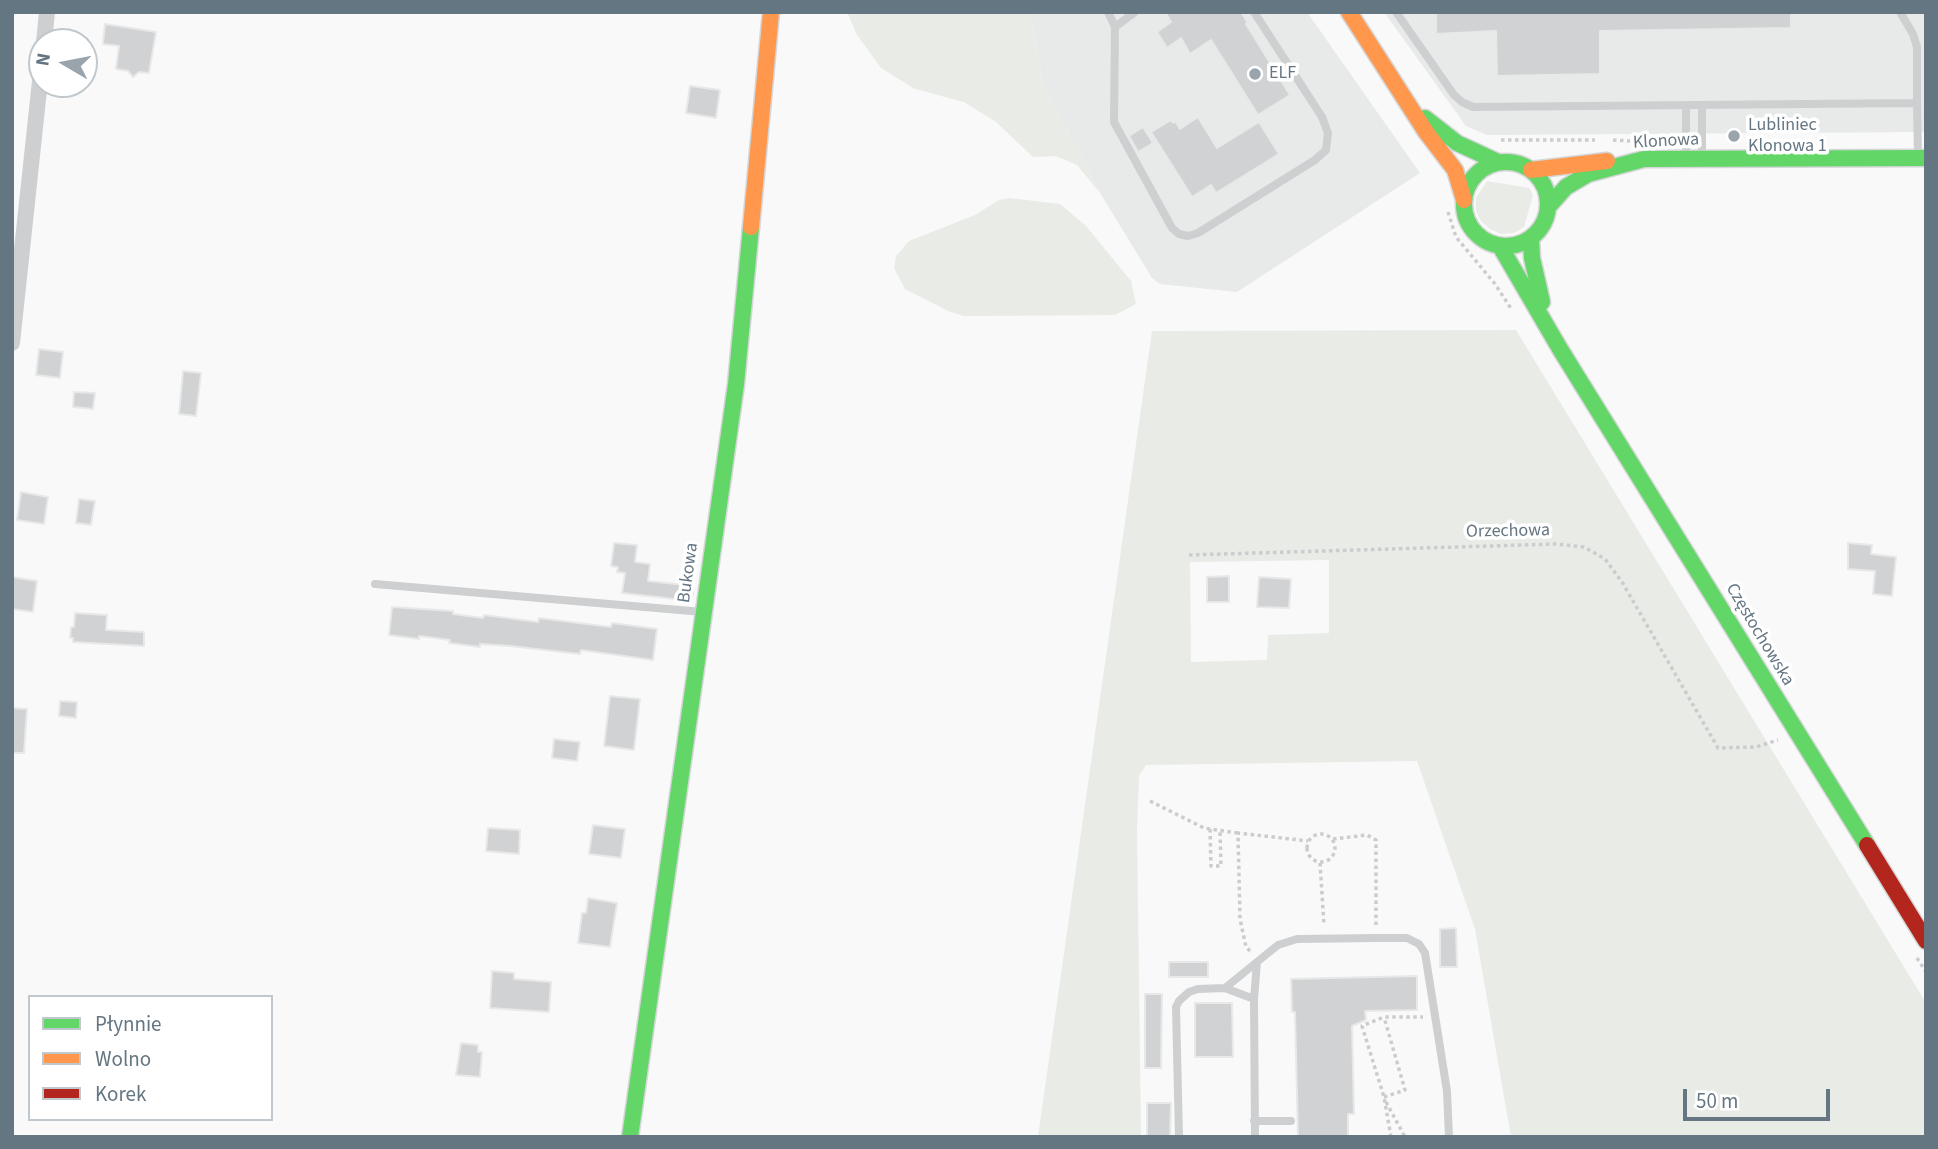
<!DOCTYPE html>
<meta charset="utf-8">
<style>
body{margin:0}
#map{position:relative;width:1938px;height:1149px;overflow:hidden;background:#f9f9f9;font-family:"Source Sans 3",sans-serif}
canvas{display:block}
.frame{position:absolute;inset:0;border:14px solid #657683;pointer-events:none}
.legend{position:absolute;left:28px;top:995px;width:245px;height:126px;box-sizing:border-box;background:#fff;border:2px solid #c1c8cd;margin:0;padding:9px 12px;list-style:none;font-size:21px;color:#657683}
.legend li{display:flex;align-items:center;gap:14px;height:35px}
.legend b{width:35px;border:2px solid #c1c8cd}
.north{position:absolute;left:28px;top:28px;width:70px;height:70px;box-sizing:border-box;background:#fff;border:2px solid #c1c8cd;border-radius:50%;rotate:280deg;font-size:19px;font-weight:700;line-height:28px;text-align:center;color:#657683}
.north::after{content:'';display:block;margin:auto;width:24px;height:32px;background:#99a4ac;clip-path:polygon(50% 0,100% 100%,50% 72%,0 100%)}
.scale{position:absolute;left:1683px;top:1089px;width:147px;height:32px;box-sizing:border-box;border:4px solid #657683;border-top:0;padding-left:9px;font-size:21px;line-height:24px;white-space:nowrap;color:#657683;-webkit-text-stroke:5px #fff;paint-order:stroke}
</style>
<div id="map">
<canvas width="1938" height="1149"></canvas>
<div class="frame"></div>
<ul class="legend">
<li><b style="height:9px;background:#63d668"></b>Płynnie</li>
<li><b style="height:9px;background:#ff974d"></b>Wolno</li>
<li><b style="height:9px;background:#b3261e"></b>Korek</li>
</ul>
<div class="north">N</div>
<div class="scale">50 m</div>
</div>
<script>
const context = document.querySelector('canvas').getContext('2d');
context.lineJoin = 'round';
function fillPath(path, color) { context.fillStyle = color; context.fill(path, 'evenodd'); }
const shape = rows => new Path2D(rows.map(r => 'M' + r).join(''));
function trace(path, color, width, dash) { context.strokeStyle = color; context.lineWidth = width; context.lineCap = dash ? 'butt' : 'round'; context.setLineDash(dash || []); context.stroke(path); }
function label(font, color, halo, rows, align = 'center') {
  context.font = font + ' "Source Sans 3",sans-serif'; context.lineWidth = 7; context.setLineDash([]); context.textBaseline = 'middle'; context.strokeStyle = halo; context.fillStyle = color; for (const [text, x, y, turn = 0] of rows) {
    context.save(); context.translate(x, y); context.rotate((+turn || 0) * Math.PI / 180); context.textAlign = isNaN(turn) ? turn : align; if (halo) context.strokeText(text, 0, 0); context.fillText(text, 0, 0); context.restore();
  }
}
const built = shape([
 [1030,12,1307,12,1420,173,1237,292,1160,284,1152,278,1100,193,1043,84],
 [1384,12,1926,12,1926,132,1487,135,1466,126]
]);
const green = shape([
 [847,12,1030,12,1043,84,1100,193,1077,165,1056,156,1033,157,996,122,964,102,915,89,881,68,857,35],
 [1487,181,1529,188,1533,195,1524,227,1514,233,1501,234,1490,229,1481,221,1476,211,1476,198],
 [1009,198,1060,204,1086,226,1131,281,1136,304,1115,315,964,316,948,311,905,289,894,268,896,256,909,241,975,215,999,200],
 [1516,330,1926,1003,1926,1137,1511,1137,1475,929,1417,761,1146,765,1139,776,1137,829,1141,1137,1038,1137,1152,331],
 [1329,560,1329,633,1268,635,1267,660,1191,662,1190,562]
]);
const building = shape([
 [1165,12,1241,12,1248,23,1246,24,1290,95,1258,115,1211,40,1190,54,1181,38,1167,48,1157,32,1171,22,1165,12],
 [1436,12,1791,12,1791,28,1600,31,1600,74,1497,76,1496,31,1436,34,1436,12],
 [105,24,156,32,149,73,139,72,133,77,128,71,116,69,119,46,103,44,105,24],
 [690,86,720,90,716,118,686,113,690,86],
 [1198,117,1217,148,1259,122,1279,154,1216,193,1211,185,1192,197,1151,132,1171,120,1173,123,1175,121,1180,129,1198,117],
 [1143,127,1153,143,1138,152,1129,136,1143,127],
 [39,349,63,352,60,378,36,375,39,349],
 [183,371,201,373,196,416,179,414,183,371],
 [74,392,95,393,93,409,73,407,74,392],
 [21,492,48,497,44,524,17,520,21,492],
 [79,499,95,501,91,525,76,523,79,499],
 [614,543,637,545,635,562,650,564,648,581,694,586,692,601,622,593,625,573,617,572,618,567,611,566,614,543],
 [1848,543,1872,545,1871,554,1896,557,1892,596,1873,594,1875,571,1848,569,1848,543],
 [1229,576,1229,602,1207,602,1207,577,1229,576],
 [12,577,37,581,33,612,12,609,12,577],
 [1259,577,1291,579,1289,608,1257,607,1259,577],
 [392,607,453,611,453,614,483,618,484,615,538,622,539,618,611,627,612,623,657,629,653,660,581,650,580,654,510,646,480,644,480,647,449,643,450,640,435,638,419,636,419,639,389,635,392,607],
 [75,613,107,615,106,630,144,632,144,646,73,642,73,638,70,638,71,627,74,627,75,613],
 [610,696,640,699,634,750,604,746,610,696],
 [60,701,77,702,76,718,59,716,60,701],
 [12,708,27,709,24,753,12,753,12,708],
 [554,739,580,742,577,761,552,758,554,739],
 [593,825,625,829,621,858,589,854,593,825],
 [488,828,520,830,519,854,486,851,488,828],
 [588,898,617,903,610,947,578,943,582,913,586,913,588,898],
 [1456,928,1457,967,1440,967,1440,929,1456,928],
 [1169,962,1208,962,1208,977,1169,977,1169,962],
 [492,971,514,973,514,979,551,982,549,1012,490,1008,492,971],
 [1417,976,1417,1010,1365,1011,1366,1020,1352,1026,1354,1114,1348,1114,1348,1137,1298,1137,1295,1012,1292,1012,1291,979,1417,976],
 [1145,994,1162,994,1161,1068,1145,1068,1145,994],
 [1195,1003,1232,1003,1233,1057,1195,1057,1195,1003],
 [461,1043,478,1045,478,1052,482,1052,480,1077,456,1075,461,1043],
 [1147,1103,1171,1103,1170,1137,1147,1137,1147,1103]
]);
const path = shape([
 [1501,140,1595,140],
 [1613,140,1630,141],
 [1448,212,1456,237,1495,284,1512,310],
 [1189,555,1556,544,1584,547,1605,559,1622,582,1718,748,1756,747,1778,740],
 [1150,801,1204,828,1238,833],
 [1210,829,1211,866,1221,866,1220,831],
 '1307 848a14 14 0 1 1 28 0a14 14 0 1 1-28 0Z',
 [1333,839,1367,835,1376,840,1376,925],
 [1320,863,1324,925],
 [1250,951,1246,947,1240,919,1238,833,1308,841],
 [1917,958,1926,972],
 [1384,1097,1405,1090,1384,1017],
 [1386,1102,1405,1137],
 [1391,1137,1384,1097,1362,1026,1384,1017,1423,1017]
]);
const lane = shape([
 [1108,12,1115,27,1114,122,1172,228,1179,234,1188,236,1198,233,1315,160,1326,150,1328,133,1322,117,1254,12],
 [1396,12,1454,95,1462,102,1473,107,1917,103,1918,158],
 [1900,12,1913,34,1917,47,1917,103],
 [1115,27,1135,12],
 [1702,105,1702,158],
 [1686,106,1686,159],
 [375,584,703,612],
 [1225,988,1254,999],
 [1254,1121,1291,1121],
 [1179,1137,1176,1007,1179,1001,1189,992,1198,989,1225,988,1257,962],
 [1255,1137,1254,999,1257,962,1278,945,1297,939,1376,938,1407,938,1419,944,1425,953,1447,1091,1449,1137]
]);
const street = shape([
 [44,42,47,12],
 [12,343,42,62]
]);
const fast = shape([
 [1425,118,1457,143,1498,162],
 '1464 204a42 42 0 1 1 84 0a42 42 0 1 1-84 0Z',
 [1549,206,1566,187,1588,174,1644,159,1926,158],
 [1531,239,1532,258,1542,302],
 [1500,246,1560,349,1867,845],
 [630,1137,736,384,751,227]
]);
const slow = shape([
 [1349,12,1426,132,1455,170,1464,200],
 [1531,170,1607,161],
 [751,227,771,12]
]);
const jam = shape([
 [1867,845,1926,941]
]);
const markers = [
 [1255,74,7,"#99a4ac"],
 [1734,136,7,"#99a4ac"]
];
const poiNames = [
 ["ELF",1269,74],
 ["Lubliniec",1748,126],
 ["Klonowa 1",1748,147]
];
const streetNames = [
 ["Klonowa",1666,142,-3],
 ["Orzechowa",1508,532,-1],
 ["Bukowa",689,573,-82],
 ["Częstochowska",1759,635,59]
];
fillPath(built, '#e8e9e9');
fillPath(green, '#e8ebe6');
fillPath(building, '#d0d2d3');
trace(building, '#e8e8e8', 2);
trace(fast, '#d5d6d7', 19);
trace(slow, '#d5d6d7', 19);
trace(jam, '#d5d6d7', 19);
trace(path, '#cbcccd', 3.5, [3.5, 3.5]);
trace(lane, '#cecfd0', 8);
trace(street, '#cecfd0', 16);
trace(fast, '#63d668', 16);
trace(slow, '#ff974d', 16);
trace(jam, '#b3261e', 16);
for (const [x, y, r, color] of markers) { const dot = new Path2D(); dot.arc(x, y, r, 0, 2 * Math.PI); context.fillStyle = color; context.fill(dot); trace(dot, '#fff', 2.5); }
label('18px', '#657683', '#fff', poiNames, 'left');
label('18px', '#657683', '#fff', streetNames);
</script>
